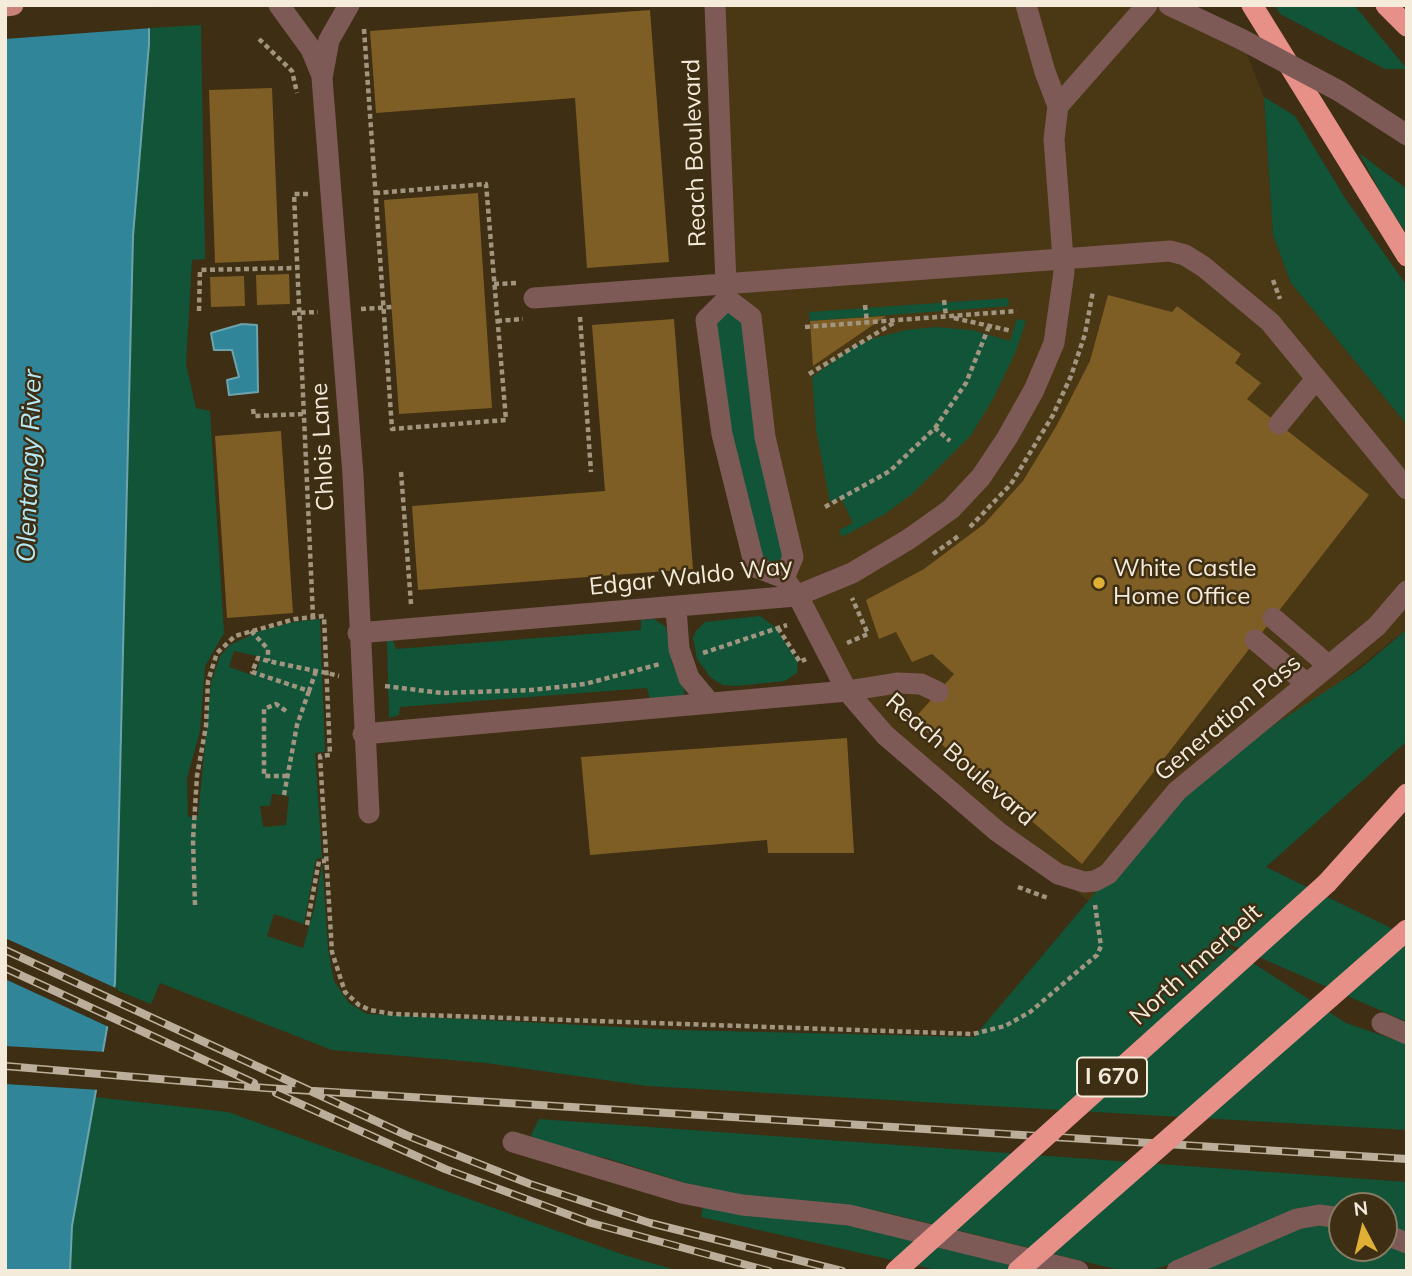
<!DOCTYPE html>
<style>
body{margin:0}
#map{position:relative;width:1412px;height:1276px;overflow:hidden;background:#3e2e13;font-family:Mulish,sans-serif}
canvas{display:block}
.frame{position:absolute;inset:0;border:7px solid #f5ebdb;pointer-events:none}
.north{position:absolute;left:1328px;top:1192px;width:70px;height:70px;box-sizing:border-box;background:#3e2e13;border:2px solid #877a63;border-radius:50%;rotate:353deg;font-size:19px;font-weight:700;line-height:28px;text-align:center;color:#f5ebdb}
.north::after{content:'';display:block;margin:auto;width:24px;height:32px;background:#dfb034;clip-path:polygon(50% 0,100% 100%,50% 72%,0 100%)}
</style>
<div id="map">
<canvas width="1412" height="1276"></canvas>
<div class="frame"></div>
<div class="north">N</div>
</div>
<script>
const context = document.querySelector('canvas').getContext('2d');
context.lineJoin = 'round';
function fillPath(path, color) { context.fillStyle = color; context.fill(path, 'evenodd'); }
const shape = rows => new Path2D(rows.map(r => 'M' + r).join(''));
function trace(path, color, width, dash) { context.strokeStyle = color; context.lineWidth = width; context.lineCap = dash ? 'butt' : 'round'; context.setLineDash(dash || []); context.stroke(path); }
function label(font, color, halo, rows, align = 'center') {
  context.font = font + ' Mulish,sans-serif'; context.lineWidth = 5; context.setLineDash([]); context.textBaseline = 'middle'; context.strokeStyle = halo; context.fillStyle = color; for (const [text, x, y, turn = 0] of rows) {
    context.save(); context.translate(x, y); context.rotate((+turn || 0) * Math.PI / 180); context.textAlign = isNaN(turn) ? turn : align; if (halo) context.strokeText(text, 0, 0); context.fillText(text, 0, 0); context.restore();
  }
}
const built = shape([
 [715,5,1169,5,1241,39,1264,97,1273,235,1291,283,1407,425,1407,629,1137,843,1089,901,998,832,885,735,801,602,727,299]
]);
const green = shape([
 [1275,5,1354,5,1407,69,1385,69,1280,14],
 [201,25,205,259,192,260,186,364,196,408,210,411,224,633,205,666,200,731,187,778,188,817,198,816,211,682,220,656,230,645,257,632,293,622,320,619,325,752,315,753,328,949,334,981,349,1003,367,1014,678,1030,974,1037,1137,843,1190,786,1280,721,1360,669,1407,629,1407,741,1266,867,1407,936,1407,1022,1211,936,1346,1023,1407,1044,1407,1130,647,1086,486,1063,332,1050,160,983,151,1004,114,989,133,236,149,28],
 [234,651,261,657,255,676,229,667],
 [272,794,289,796,286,825,263,827,260,806,270,806],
 [323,858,315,906,303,948,267,936,274,914,304,924,316,859],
 [1264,97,1295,116,1345,198,1407,286,1407,425,1291,283,1273,235],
 [1359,153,1407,189,1407,233,1391,212],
 [1008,298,1009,306,810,321,809,312],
 [727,299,751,317,793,557,784,578,755,567,706,321],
 [1017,319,1026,321,1016,351,993,399,971,435,912,494,885,514,842,537,839,530,853,523,841,498,830,502,816,429,812,377,853,347,875,338,906,330,936,327,972,330,1010,341],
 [760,616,775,627,798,661,797,673,785,681,736,686,723,685,711,678,697,659,693,638,696,631,705,622],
 [654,619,666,627,672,663,685,692,683,697,650,699,647,688,400,707,399,715,389,718,387,638,392,638,396,649,641,630,641,620],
 [95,1097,228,1112,624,1255,679,1271,70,1271,72,1226],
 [539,1119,1407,1182,1407,1233,1384,1225,1384,1206,1342,1206,1342,1211,1152,1270,1123,1271,879,1211,743,1196,698,1187,606,1158,538,1144,531,1135],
 [703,1206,858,1224,1044,1271,941,1271,701,1217],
 [1320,1223,1342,1228,1342,1248,1384,1248,1384,1244,1407,1253,1407,1271,1196,1271,1274,1235]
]);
const water = shape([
 [5,5,149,5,149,44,133,236,115,983,72,1226,70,1271,5,1271,5,5],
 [242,324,257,325,258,392,229,395,227,380,239,377,232,350,214,350,211,333,242,324]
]);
const pier = shape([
 [5,5,153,5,152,28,5,39],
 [5,938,118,989,111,1028,5,979],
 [5,1046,107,1052,100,1090,5,1084]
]);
const building = shape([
 [650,10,669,262,587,268,575,98,376,113,370,31],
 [272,88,279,260,215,263,209,90],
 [478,193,492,408,399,414,384,200],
 [289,274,290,304,257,305,256,275],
 [244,276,245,306,211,307,210,277],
 [1108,295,1172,312,1177,306,1241,354,1235,363,1261,383,1247,399,1369,495,1082,864,913,720,954,674,932,654,912,662,896,632,879,639,866,600,924,569,984,524,1023,481,1057,425,1090,361],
 [886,316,813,366,810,321],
 [674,319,693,569,418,590,412,506,605,491,592,325],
 [281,431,293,613,227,618,215,436],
 [847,738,854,853,768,853,767,840,590,855,581,757]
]);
const path = shape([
 [364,29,392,429,506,420,486,184,376,193],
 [259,39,292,71,297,93],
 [308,194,294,194,313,617],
 [1273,280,1280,299],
 [494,284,517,283],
 [944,300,946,316],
 [865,305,867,322],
 [361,309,392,307],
 [199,311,200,270,297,268],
 [292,313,318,312],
 [580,317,591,472],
 [954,318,1012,331],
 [497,321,523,319],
 [805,327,1017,311],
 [809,374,895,322],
 [253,409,254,416,304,414],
 [935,428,966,383,990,324],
 [401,472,411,604],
 [825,507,890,471,935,428,950,441],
 [970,527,1011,484,1053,415,1071,376,1085,334,1093,291],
 [933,554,960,535],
 [778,628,800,662,806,659],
 [251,631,268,649,268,661],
 [847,643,868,634,852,598],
 [703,653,787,625],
 [316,671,309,691,252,672,258,658,268,661,316,671,327,673,339,676],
 [385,686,442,693,532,690,585,684,660,664],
 [286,711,276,704,264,709,264,776,288,776],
 [284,795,297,725,309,691],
 [1018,887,1048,898],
 [195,905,193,840,197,776,206,726,208,681,217,653,235,636,295,619,324,616,330,755,320,756,332,952,345,992,359,1005,370,1010,393,1014,973,1034,1005,1026,1030,1012,1097,955,1101,946,1095,905],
 [307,925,319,861,326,861]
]);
const minor = shape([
 [279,5,311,49,322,76],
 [349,5,329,40,322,78,353,475,369,813],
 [715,5,726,284,727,299,751,317,765,437,793,557,784,578],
 [1169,5,1241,39],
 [1339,91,1407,135],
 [1058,106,1147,5],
 [534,298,1170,251,1185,255,1204,267,1270,322,1407,489],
 [727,299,706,320,722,434,755,567,784,578,801,602,847,691,885,735,998,832,1058,874,1084,882,1095,881,1108,874,1177,791,1377,626,1407,591],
 [1279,424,1316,379],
 [676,608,679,649,689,678,710,703],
 [1273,618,1329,666],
 [358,633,796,596,852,573,909,539,951,509,981,477,1007,438,1034,390,1054,343,1064,272,1054,139,1058,106,1045,72,1026,5],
 [1255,640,1307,684],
 [363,734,847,691,897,683,921,684,938,692],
 [1382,1023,1407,1034],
 [513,1142,682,1193,742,1205,849,1215,1078,1271],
 [1384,1234,1407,1243],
 [1177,1271,1297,1219,1319,1215,1342,1218]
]);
const major = shape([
 [5,6,13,5]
]);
const highway = shape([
 [1252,5,1407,256],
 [1386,5,1407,26],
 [1327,883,1407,794]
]);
const rail = shape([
 [5,950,406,1135,530,1184,650,1223,842,1271],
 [5,968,254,1083],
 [5,1066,266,1088,1407,1159],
 [276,1093,445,1169,591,1223,769,1271]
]);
const minorBridge = shape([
 [1241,39,1339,91]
]);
const highwayBridge = shape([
 [896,1271,1327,883],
 [1018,1271,1407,930]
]);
const markers = [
 [1099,583,7,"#dfb034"]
];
const shields = [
 [1112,1077,70]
];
const shieldNames = [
 ["I 670",1112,1077]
];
const streetNames = [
 ["Reach Boulevard",695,153,-92],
 ["Chlois Lane",323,447,-93],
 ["Edgar Waldo Way",691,577,-6],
 ["Generation Pass",1228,718,-40],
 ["Reach Boulevard",960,760,41],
 ["North Innerbelt",1196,965,-42]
];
const poiNames = [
 ["White Castle",1113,569],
 ["Home Office",1113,597]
];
const waterNames = [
 ["Olentangy River",30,466,-88]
];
fillPath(built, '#4a3714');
fillPath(green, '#115438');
fillPath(water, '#318599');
trace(water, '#6ca4ad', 2);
fillPath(pier, '#3e2e13');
fillPath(building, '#7e5e24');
trace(path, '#a19580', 4.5, [5, 3.5]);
trace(minor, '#7e5a57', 21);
trace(major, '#c9817a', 21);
trace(highway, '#e69088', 21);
trace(rail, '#bbaf9c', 8);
trace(rail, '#3e2e13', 5, [16]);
trace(minorBridge, '#7e5a57', 21);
trace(highwayBridge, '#e69088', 21);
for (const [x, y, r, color] of markers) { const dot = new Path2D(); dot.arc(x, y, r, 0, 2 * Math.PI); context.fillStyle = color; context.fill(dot); trace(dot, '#3e2e13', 2.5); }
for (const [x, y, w] of shields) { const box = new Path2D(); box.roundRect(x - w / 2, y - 19.5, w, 39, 5); context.fillStyle = '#3e2e13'; context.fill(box); trace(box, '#f5ebdb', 2); }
label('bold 23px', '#f5ebdb', null, shieldNames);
label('24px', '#f5ebdb', '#3e2e13', streetNames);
label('24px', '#f5ebdb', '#3e2e13', poiNames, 'left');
label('italic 26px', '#b6e8f6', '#3e2e13', waterNames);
</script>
